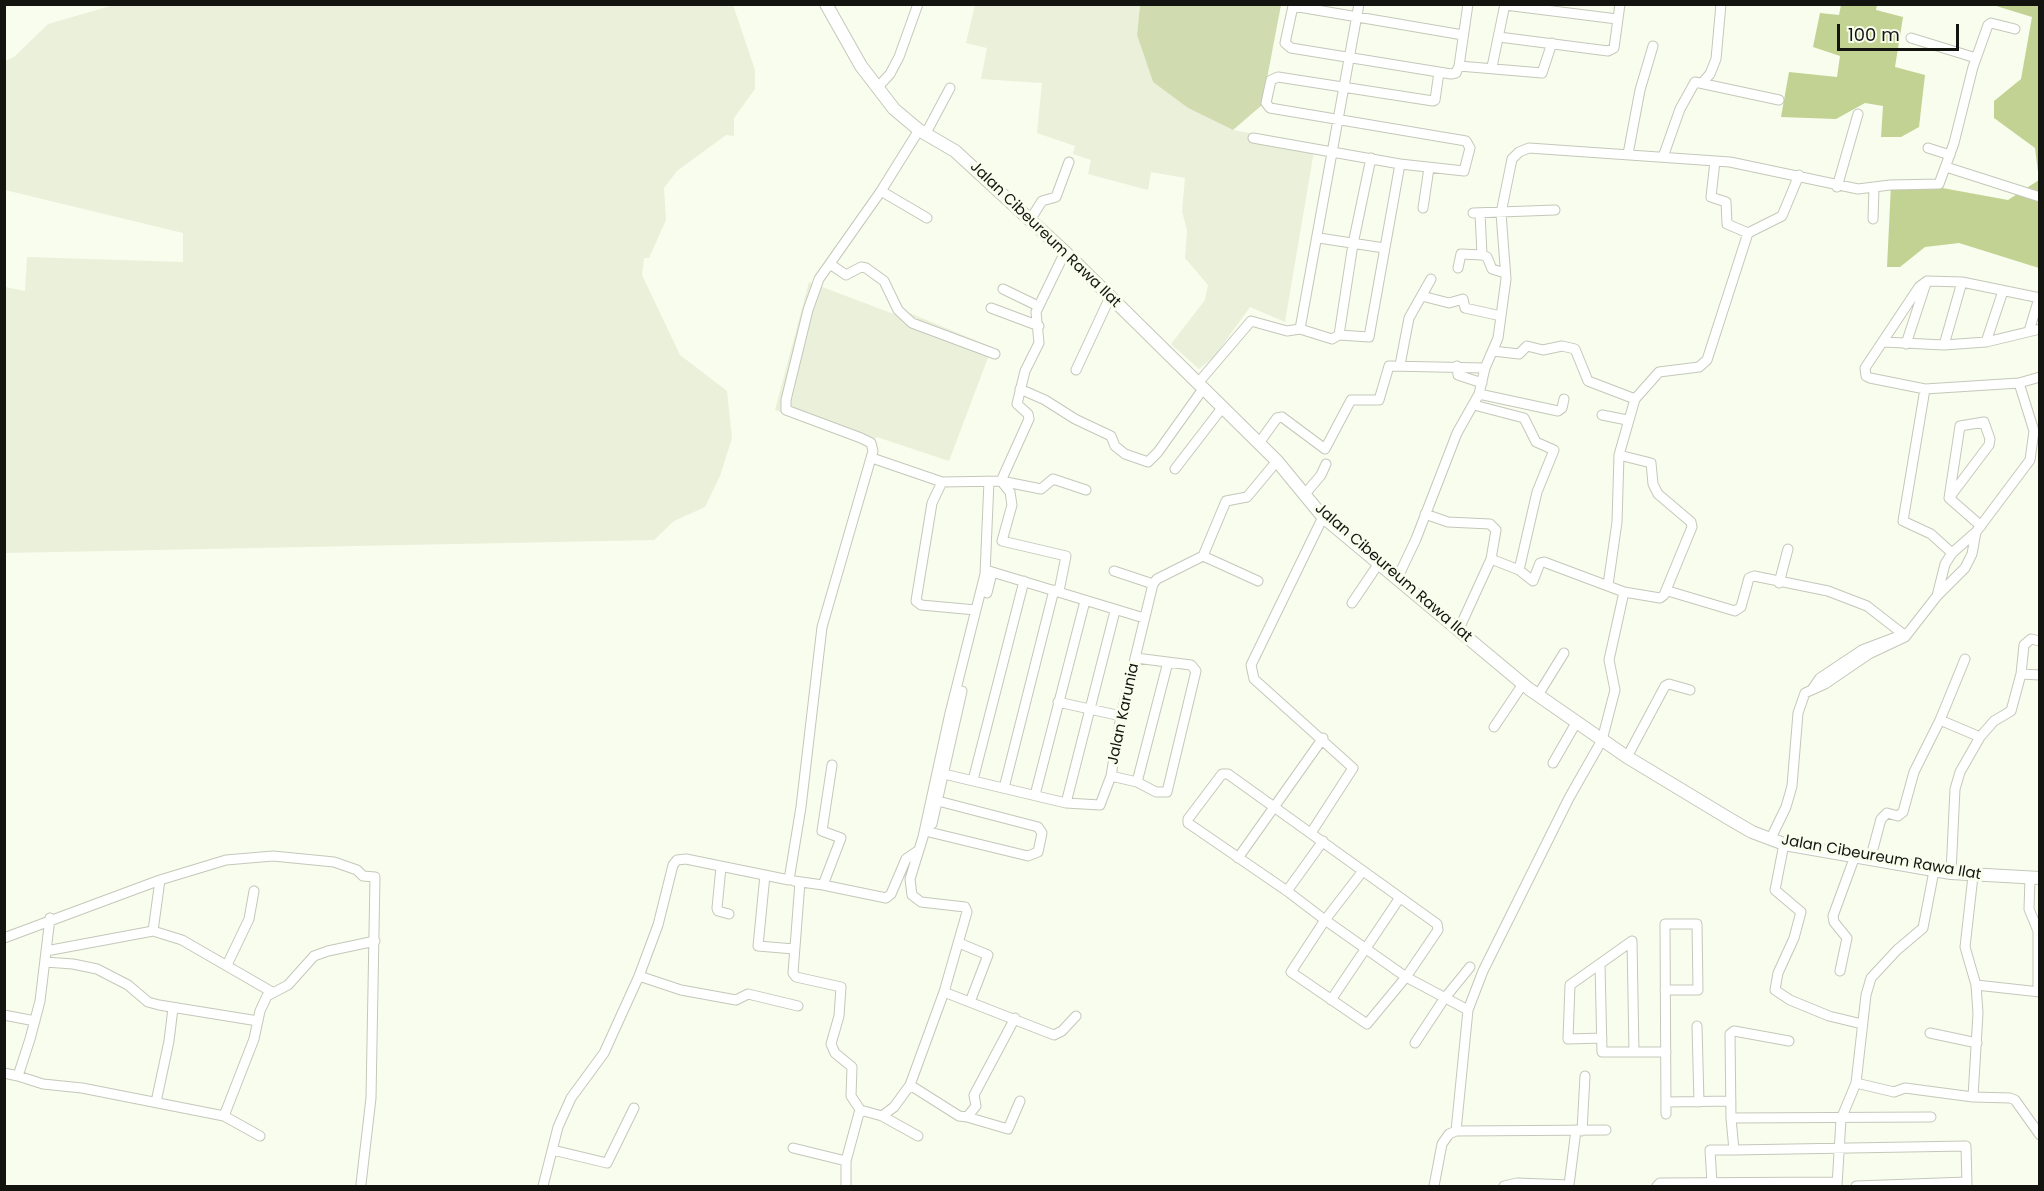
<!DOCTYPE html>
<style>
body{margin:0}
#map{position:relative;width:2044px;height:1191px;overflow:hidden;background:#f8fded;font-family:Poppins,sans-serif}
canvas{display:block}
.frame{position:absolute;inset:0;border:6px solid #13140f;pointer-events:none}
.scale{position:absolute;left:1837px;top:24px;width:122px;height:27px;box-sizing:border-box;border:3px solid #13140f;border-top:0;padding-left:8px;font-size:18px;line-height:21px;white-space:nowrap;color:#13140f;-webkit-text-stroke:4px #f8fded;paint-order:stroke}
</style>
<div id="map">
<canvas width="2044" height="1191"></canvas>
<div class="frame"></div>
<div class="scale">100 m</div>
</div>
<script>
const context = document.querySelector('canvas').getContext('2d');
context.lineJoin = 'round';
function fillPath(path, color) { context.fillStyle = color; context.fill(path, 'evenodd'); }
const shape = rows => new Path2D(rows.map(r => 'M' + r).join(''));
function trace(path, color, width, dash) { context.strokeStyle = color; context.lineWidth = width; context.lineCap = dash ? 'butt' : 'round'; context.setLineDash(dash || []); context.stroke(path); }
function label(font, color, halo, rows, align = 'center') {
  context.font = font + ' Poppins,sans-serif'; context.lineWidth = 6; context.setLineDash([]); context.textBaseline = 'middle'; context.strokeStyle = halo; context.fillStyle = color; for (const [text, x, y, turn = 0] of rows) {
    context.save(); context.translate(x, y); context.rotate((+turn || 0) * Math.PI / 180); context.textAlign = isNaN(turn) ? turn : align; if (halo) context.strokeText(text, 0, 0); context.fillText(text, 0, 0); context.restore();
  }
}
const built = shape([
 [114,5,733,5,755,70,755,89,734,118,734,136,726,135,677,171,664,188,666,220,649,258,644,258,642,275,680,355,727,391,732,438,720,476,705,507,674,521,654,540,5,553,5,287,25,291,27,257,183,262,183,233,5,190,5,61,14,57,48,24],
 [975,5,1140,5,1137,35,1153,82,1188,108,1233,130,1315,145,1285,322,1250,307,1214,357,1199,369,1171,344,1205,300,1208,285,1185,258,1187,230,1182,211,1185,178,1151,172,1148,190,1088,174,1091,160,1073,154,1075,146,1037,133,1042,83,981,79,987,48,966,43],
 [809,282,899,316,902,310,992,347,949,461,877,437,868,444,775,410]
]);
const green = shape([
 [1140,5,1281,5,1262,105,1233,130,1188,108,1153,82,1137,35]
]);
const forest = shape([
 [1841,5,1877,5,1876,10,1903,17,1895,67,1925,75,1919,127,1901,137,1881,137,1883,106,1865,103,1836,119,1781,117,1789,72,1837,77,1840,56,1813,47,1820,13,1839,15],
 [1993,5,2039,5,2039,268,1959,243,1925,247,1900,267,1887,267,1891,185,1904,181,2008,200,2039,180,2035,148,1994,118,1994,101,2021,79,2032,17]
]);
const minor = shape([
 [1505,5,1617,19],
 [1463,35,1293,6,1285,43,1291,48,1451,74,1456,73,1459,66,1468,4],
 [1499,37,1608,51,1614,48,1620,4],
 [1911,38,1976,58],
 [1459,66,1542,73,1552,43],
 [1492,67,1505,4],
 [1702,83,1710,74,1716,59,1721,4],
 [877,88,890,74,899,57,918,4],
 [926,133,950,88],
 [1253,138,1400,164,1464,171,1470,148,1466,141,1270,108,1266,103,1271,80,1278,77,1433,101,1435,100,1439,72],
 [1928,148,1950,155],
 [1628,154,1640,90,1653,46],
 [1663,157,1680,109,1695,82,1779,100],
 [1715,161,1711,197,1726,202,1727,224,1748,233],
 [1946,167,2040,197],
 [1837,187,1858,114],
 [881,191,927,218],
 [1423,208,1429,168],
 [1473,213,1555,210],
 [1480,213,1482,255,1487,257,1492,269,1505,273],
 [1873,219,1874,188],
 [1030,220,1042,201,1056,197,1069,162],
 [1319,238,1384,248],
 [830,264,846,275,861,267,866,268,884,281,898,310,912,323,995,354],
 [1458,268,1461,254,1482,255],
 [1003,289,1038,306],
 [1422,296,1449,303,1463,299,1465,308,1501,316],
 [2040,298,1962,282,1927,281,1919,287,1865,368,1866,376,1870,378,1925,389,2019,383,2040,377],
 [991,308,1039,326],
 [1300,329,1332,339,1339,335,1353,244,1371,158],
 [2029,331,2039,298],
 [1339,335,1369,337,1400,164],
 [1884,342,1944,345,1986,342,2040,329],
 [1986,342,2003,291],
 [1906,344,1926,283],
 [1944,345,1962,282],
 [1493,351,1519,354,1527,346,1543,350,1562,346,1575,349,1588,381,1635,399],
 [1400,365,1409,318,1431,279],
 [1457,366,1458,375,1482,383],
 [1076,370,1110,297],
 [1198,383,1251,321,1287,331,1300,329,1359,4],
 [1020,389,1045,400,1075,419,1111,436,1115,446,1125,454,1148,462,1158,452,1203,389],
 [1925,389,1903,521,1931,534,1952,553],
 [1479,394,1558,411,1562,408,1564,399],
 [1474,405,1524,418,1536,442,1554,450,1537,492,1519,570],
 [1602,415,1627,420],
 [1259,443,1277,418,1282,417,1325,449,1351,400,1379,400,1389,366,1485,368],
 [1619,455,1651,463,1653,484,1658,494,1691,522,1692,527,1664,595,1660,598,1624,592],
 [872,458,942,482,1001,481,1041,489,1053,479,1086,490],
 [1175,469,1222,408],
 [942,482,932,503,916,601,921,605,976,610],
 [1305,494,1321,475,1326,464],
 [1949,498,1989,445,1990,439,1984,422,1960,426,1949,498,1981,526],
 [1425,514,1448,522,1490,524,1496,530,1491,559,1459,629],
 [1203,556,1258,581],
 [989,571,1144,618],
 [1114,571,1153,584],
 [1398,577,1416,539,1457,433,1479,394,1485,368,1498,338,1506,279,1501,213,1512,159,1519,152,1529,148,1730,162,1858,189,1890,185,1939,184,1954,143,1973,67,1988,25,1991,23,2015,29],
 [1779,583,1788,549],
 [1608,585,1617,522,1619,455,1635,399,1659,372,1699,367,1707,360,1748,233,1782,216,1799,175],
 [1059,591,1066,556,1002,541,1012,505,1010,492,1001,481,1029,419,1028,414,1017,404,1025,371,1039,343,1036,312,1065,252],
 [1668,591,1735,611,1741,607,1749,578,1754,576,1828,591,1867,606,1903,634],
 [987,593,992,573],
 [1937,596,1945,564,1952,553,1976,532,2030,460,2034,431,2019,383],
 [1352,603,1379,563],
 [2021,674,2024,645,2031,639,2040,641],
 [1813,688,1820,678,1862,650,1907,633],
 [1538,695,1564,653],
 [1058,702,1121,716],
 [1940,720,1965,659],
 [1494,727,1523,684],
 [1627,757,1665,686,1669,684,1690,690],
 [1553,763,1576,723],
 [944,774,1066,803,1100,805,1111,776,1121,716,1153,584,1157,579,1203,556,1226,501,1247,497,1277,461],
 [1111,776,1137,782,1156,792,1167,792,1196,671,1191,665,1136,658],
 [973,780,1024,581],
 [1137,782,1168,662],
 [1004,788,1054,590],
 [1035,795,1085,601],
 [1066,803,1115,611],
 [932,824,962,691],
 [925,831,1028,856,1038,852,1042,833,1038,827,938,801],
 [1311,833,1353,768,1254,679,1251,665,1323,517],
 [1771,838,1786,807,1792,786,1798,713,1805,693,1825,684,1869,654,1905,637,1937,596,1965,568,1972,554,1976,532],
 [1784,844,1775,890,1801,912,1794,938,1778,973,1775,990,1790,1000,1829,1016,1862,1024],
 [1238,858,1323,738],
 [1870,860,1881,819,1887,813,1898,816,1903,812,1914,772,1940,720,1980,737],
 [721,867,717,908,718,911,729,914],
 [1362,872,1325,920,1291,972,1367,1024,1406,977,1438,930,1437,924,1228,774,1222,774,1188,819,1188,823,1287,891,1325,920,1406,977,1468,1010],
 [1951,873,1955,789,1960,772,1980,737,1994,721,2011,711,2021,674,2040,675],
 [765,875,758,946,794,949],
 [1973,876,1965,947,1976,985,1978,1013,1973,1097,2010,1098,2015,1100,2040,1135],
 [2030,878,2029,909,2038,931,2038,991],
 [794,881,823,885,841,838,822,831,832,765],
 [800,882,793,973,796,977,841,987,839,1016,831,1044,835,1053,852,1067,851,1096,861,1111],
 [823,885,886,898,891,894,906,859,919,850],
 [1287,891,1323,841],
 [153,931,160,880],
 [4,938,160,880,226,860,273,856,334,862,357,870,363,876,375,877,371,1098,361,1184],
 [959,943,988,955,970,1002],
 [46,951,153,931,182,940,272,992],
 [45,962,73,964,97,969,128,985,148,1002,159,1005,258,1021],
 [1600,964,1602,1052,1666,1052],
 [227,965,249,919,254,891],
 [1840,971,1847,938,1834,922,1833,916,1855,856],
 [639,976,681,990,736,1000,748,994,798,1006],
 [1976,985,2040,992],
 [1665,990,1698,990,1697,924,1665,924,1666,1114],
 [944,992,1054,1035,1062,1031,1076,1016],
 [1331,1000,1399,899],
 [4,1015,35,1021],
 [1697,1026,1699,1102],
 [1930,1033,1977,1043],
 [1602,1038,1568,1039,1570,985,1632,941,1634,1052],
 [1415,1043,1444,999,1470,967],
 [4,1073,18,1076,30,1039,40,1001,50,918],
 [18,1076,43,1084,82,1088,224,1116,260,1136],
 [1856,1083,1894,1092,1905,1088,1973,1097],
 [910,1085,959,1116,967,1117,976,1106,974,1095,1015,1018],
 [156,1102,169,1041,173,1008],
 [1666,1102,1731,1101],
 [224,1116,254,1039,260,1011,267,996,288,985,314,956,328,951,375,941],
 [882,1116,918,1136],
 [967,1117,1008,1129,1020,1101],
 [1731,1118,1730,1034,1734,1031,1789,1041],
 [1456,1131,1606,1130],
 [1582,1131,1585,1076],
 [793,1148,846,1161],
 [553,1150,607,1163,634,1108],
 [1734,1150,1966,1146,1967,1186],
 [1712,1183,1710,1150,1734,1150,1731,1118,1931,1117],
 [543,1186,558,1127,571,1098,604,1053,639,976,658,925,673,865,677,860,686,859,789,880,801,807,822,627,873,451,871,443,861,438,786,410,786,400,808,310,819,279,881,191,919,130],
 [846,1186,846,1161,859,1113,864,1111,882,1116,894,1107,910,1085,944,992,967,912,965,907,921,902,912,895,910,879,923,837,950,713,985,574,989,481],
 [1434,1186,1442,1144,1449,1134,1456,1131,1468,1010,1483,971,1569,798,1602,740,1615,690,1609,660,1624,592,1544,562,1540,563,1533,581,1519,570,1491,559],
 [1504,1186,1517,1183,1569,1185,1576,1130],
 [1657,1186,1660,1183,1837,1182],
 [1837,1186,1841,1119,1856,1083,1866,995,1871,978,1897,950,1923,928,1934,871],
 [1856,1186,1967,1182]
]);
const tertiary = shape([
 [826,4,861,66,894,109,919,130,955,151,1065,252,1277,461,1323,517,1529,689,1627,757,1728,818,1752,832,1784,844,1951,873,2040,878]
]);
const streetNames = [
 ["Jalan Cibeureum Rawa Ilat",1045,235,44],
 ["Jalan Cibeureum Rawa Ilat",1393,573,41],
 ["Jalan Karunia",1124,714,-78],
 ["Jalan Cibeureum Rawa Ilat",1881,858,10]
];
fillPath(built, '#eaf0da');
fillPath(green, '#d0dcb0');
fillPath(forest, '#c2d293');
trace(minor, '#c4c8ba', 11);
trace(tertiary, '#c4c8ba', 14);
trace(minor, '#fff', 9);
trace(tertiary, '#fff', 12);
label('15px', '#13140f', '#f8fded', streetNames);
</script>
